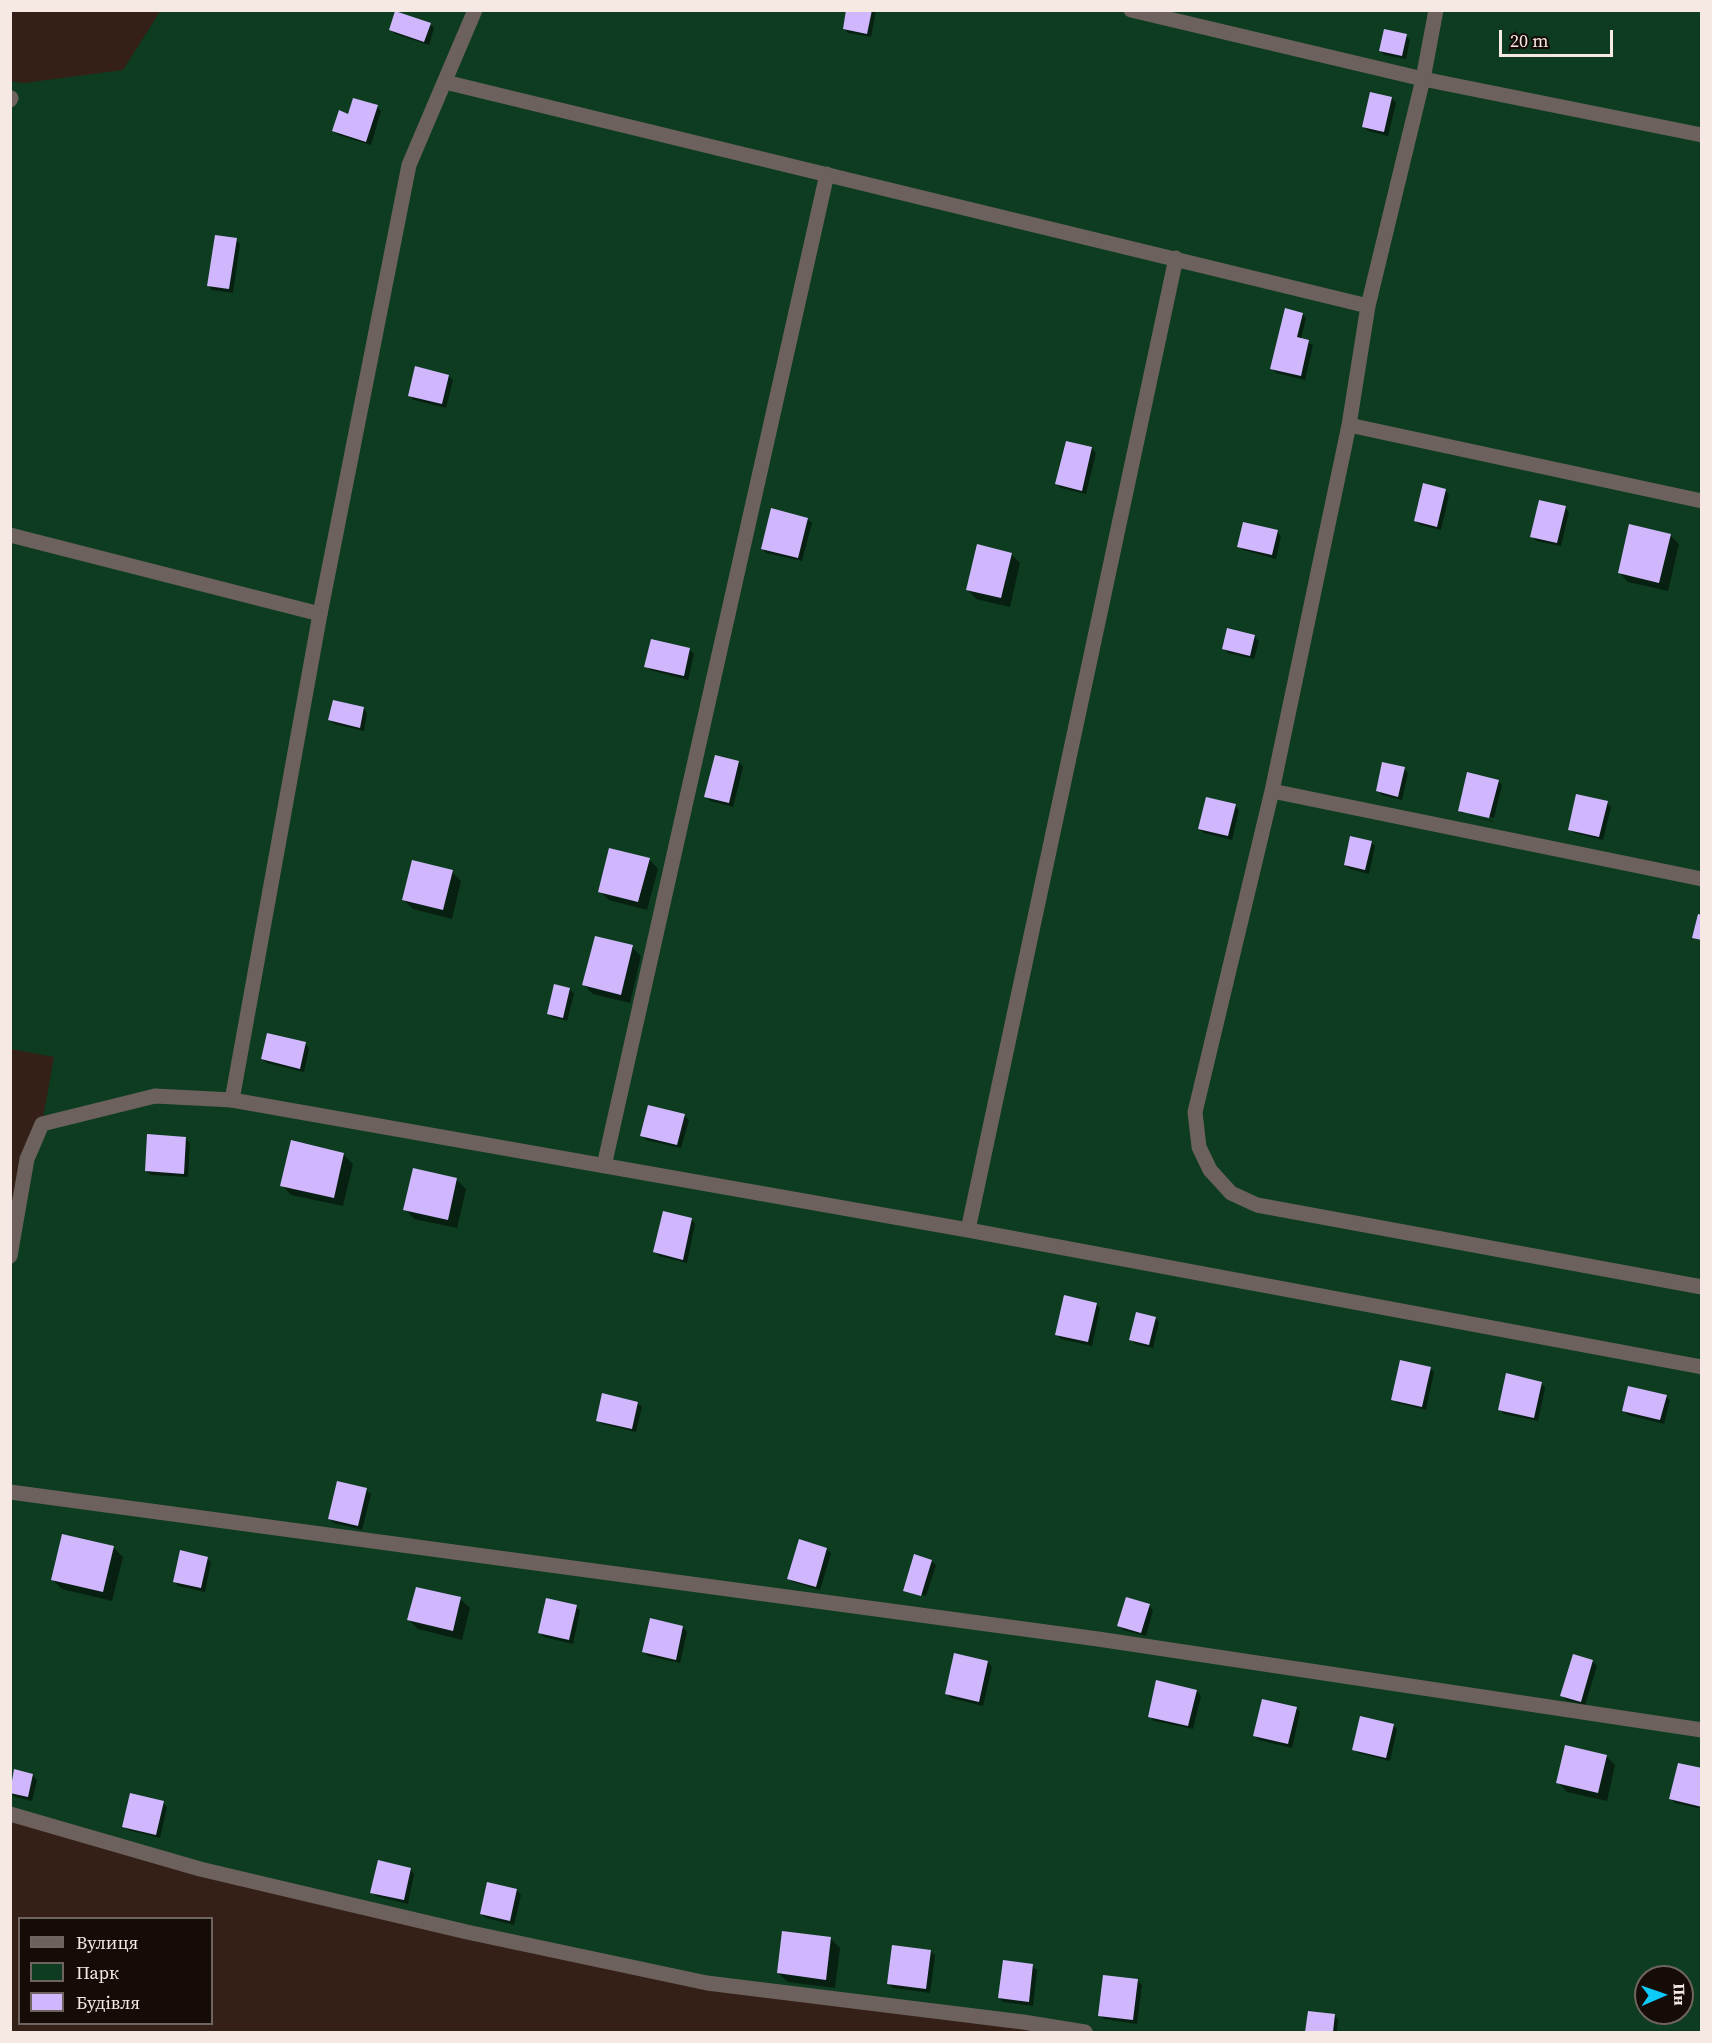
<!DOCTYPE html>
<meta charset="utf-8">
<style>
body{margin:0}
#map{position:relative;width:1712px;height:2043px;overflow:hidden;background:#342017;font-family:"Source Serif 4",serif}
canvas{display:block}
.frame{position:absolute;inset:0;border:12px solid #f6e8e2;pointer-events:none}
.legend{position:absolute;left:18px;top:1917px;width:195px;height:108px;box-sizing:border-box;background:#150c08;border:2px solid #6f645f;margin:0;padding:8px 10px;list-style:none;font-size:18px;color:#f6e8e2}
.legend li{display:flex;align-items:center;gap:12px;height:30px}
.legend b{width:30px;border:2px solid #6f645f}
.north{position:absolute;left:1634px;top:1965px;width:60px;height:60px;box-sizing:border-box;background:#150c08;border:2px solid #6f645f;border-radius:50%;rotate:88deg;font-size:16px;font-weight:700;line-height:24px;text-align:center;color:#f6e8e2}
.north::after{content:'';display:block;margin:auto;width:21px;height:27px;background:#0dcafa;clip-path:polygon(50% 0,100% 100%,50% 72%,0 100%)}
.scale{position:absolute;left:1499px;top:30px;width:114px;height:27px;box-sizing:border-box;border:3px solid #f6e8e2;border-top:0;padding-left:8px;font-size:18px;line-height:21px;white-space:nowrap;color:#f6e8e2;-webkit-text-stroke:4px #150c08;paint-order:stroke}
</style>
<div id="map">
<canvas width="1712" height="2043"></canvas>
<div class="frame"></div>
<ul class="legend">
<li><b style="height:8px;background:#6c615d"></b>Вулиця</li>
<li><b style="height:16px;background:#0e3c20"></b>Парк</li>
<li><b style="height:16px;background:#cfb6fd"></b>Будівля</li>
</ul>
<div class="north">Пн</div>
<div class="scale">20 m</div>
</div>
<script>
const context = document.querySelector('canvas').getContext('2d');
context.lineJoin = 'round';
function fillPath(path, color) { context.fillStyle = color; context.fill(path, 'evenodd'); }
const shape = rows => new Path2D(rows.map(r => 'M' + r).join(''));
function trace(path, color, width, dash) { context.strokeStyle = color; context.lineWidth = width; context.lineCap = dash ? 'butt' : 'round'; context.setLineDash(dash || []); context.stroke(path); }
const green = shape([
 [161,10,1701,11,1701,2032,1085,2032,707,1983,467,1932,11,1814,11,1256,42,1124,54,1057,11,1049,11,81,24,83,123,70],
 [1646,1977,1682,1977,1682,2013,1646,2013]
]);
const shadow = shape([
 [847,10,876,10,871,37,848,33,844,29],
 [430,24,434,28,429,45,395,34,391,30],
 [1406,36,1410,40,1406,59,1384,55,1380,50],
 [1392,98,1396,103,1388,136,1368,131,1364,127],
 [377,107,381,111,371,145,338,135,334,131,349,115],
 [236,240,240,244,233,293,212,290,208,285],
 [1302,314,1306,318,1301,339,1313,345,1305,380,1276,373,1272,369],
 [449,376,453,380,446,408,414,400,409,395],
 [1092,448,1096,453,1086,494,1061,488,1057,484],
 [1445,490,1449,495,1441,530,1420,525,1416,521],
 [1565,508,1569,512,1561,546,1536,541,1532,536],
 [807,519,812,523,802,561,766,553,762,548],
 [1277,532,1281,536,1276,559,1243,550,1239,546],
 [1670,535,1679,544,1668,591,1628,582,1619,572],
 [1011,554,1020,563,1010,607,976,599,967,589],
 [1254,637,1259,641,1254,659,1228,653,1224,649],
 [690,650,694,654,688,680,650,670,646,666],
 [363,708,367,713,364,731,334,724,330,720],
 [739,762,743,767,733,807,710,801,706,796],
 [1404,769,1408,773,1402,800,1382,795,1378,791],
 [1498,781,1502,785,1494,818,1463,811,1463,814,1460,811],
 [1607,803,1611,807,1603,840,1574,833,1570,829],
 [1235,806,1239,810,1232,840,1204,833,1199,829],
 [1463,814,1493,821,1493,822],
 [1371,842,1375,846,1369,874,1350,869,1345,865],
 [649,859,658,869,647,910,609,900,600,891],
 [452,872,461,881,452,919,413,909,404,900],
 [632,947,641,956,630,1003,593,994,584,985],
 [570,989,574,994,567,1021,552,1017,548,1013],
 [305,1044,309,1048,304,1072,267,1063,262,1059],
 [684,1116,689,1120,681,1148,646,1140,642,1135],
 [185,1138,190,1143,188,1177,151,1175,146,1171],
 [343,1154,353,1164,343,1206,291,1195,282,1185],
 [456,1179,466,1189,457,1228,414,1219,405,1209],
 [691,1219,695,1224,687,1263,659,1256,655,1252],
 [1096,1304,1100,1308,1092,1346,1061,1339,1057,1335],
 [1155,1318,1159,1322,1153,1348,1135,1344,1131,1339],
 [1430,1368,1434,1372,1426,1410,1397,1403,1392,1399],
 [1541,1383,1545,1388,1538,1421,1504,1414,1499,1409],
 [1666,1396,1670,1400,1664,1424,1628,1415,1624,1411],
 [637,1403,642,1407,636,1432,602,1424,597,1420],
 [366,1490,371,1494,362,1530,334,1523,330,1519],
 [113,1547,123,1557,112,1601,62,1589,53,1580],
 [826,1549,831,1553,820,1590,793,1582,789,1578],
 [207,1558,211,1562,205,1592,178,1586,174,1581],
 [931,1561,936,1565,926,1596,907,1591,907,1593,904,1590],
 [460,1599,470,1608,462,1640,418,1629,409,1620],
 [576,1606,580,1611,573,1644,544,1637,539,1632],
 [1149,1606,1153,1610,1146,1636,1123,1630,1119,1625],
 [683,1627,687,1632,680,1663,648,1656,644,1651],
 [1574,1656,1593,1662,1597,1666,1585,1705,1566,1700,1562,1696],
 [988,1662,992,1667,983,1706,951,1698,947,1694],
 [1197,1691,1201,1696,1193,1729,1154,1721,1150,1716],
 [1296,1708,1300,1712,1292,1748,1259,1740,1255,1736],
 [1393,1725,1397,1729,1390,1761,1358,1753,1354,1749],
 [1606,1756,1615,1765,1607,1801,1567,1792,1558,1783],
 [1702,1770,1702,1809,1675,1803,1671,1799],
 [33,1775,37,1780,32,1801,15,1797,10,1792],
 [163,1803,167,1807,160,1838,128,1830,124,1826],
 [410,1869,414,1874,408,1904,376,1896,372,1892],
 [489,1884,517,1890,521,1895,514,1925,486,1918,481,1914],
 [830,1938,840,1948,835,1988,788,1982,778,1973],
 [930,1951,935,1955,930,1993,893,1988,889,1984],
 [1032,1966,1037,1970,1033,2006,1003,2002,999,1998],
 [1138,1981,1142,1985,1137,2024,1104,2019,1099,2015],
 [1309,2012,1334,2015,1338,2020,1337,2032,1306,2032]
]);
const building = shape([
 [846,10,872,10,867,34,843,29],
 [395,11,431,23,424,42,389,30],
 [1384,29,1407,34,1402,56,1379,51],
 [1370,92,1392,97,1384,132,1362,127],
 [353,98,378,105,366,142,332,131,339,110,348,114],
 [215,235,237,238,229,289,207,286],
 [1285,308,1303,313,1297,337,1309,340,1301,376,1270,369],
 [415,366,449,375,442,404,408,396],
 [1066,441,1092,447,1082,491,1055,484],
 [1423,483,1446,489,1437,527,1414,521],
 [1539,500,1566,506,1557,543,1530,537],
 [771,508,808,518,798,558,761,549],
 [1243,522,1278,530,1272,555,1237,547],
 [1629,524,1671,534,1659,583,1618,573],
 [977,544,1012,553,1001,598,966,590],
 [1227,628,1255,635,1250,656,1222,649],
 [651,639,690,648,684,676,644,667],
 [333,700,364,707,360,728,328,720],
 [715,755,739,761,729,803,704,797],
 [1382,762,1405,767,1398,797,1376,791],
 [1467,772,1499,780,1489,818,1458,811],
 [1576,794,1608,801,1599,837,1568,830],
 [1206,797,1236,804,1228,836,1198,829],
 [1350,836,1372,841,1365,870,1344,865],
 [609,848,650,858,638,902,598,892],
 [412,860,453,870,443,910,402,900],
 [1698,914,1702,915,1702,940,1692,938],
 [595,936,633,945,621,995,582,985],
 [554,984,570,988,563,1018,547,1014],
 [267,1033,306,1042,300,1069,261,1059],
 [648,1105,685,1114,677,1145,640,1136],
 [147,1134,186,1137,184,1174,145,1171],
 [291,1140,344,1153,334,1198,280,1186],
 [413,1168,457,1178,448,1220,403,1210],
 [663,1211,692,1218,683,1260,653,1252],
 [1064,1295,1097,1303,1088,1342,1055,1335],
 [1136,1312,1156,1317,1149,1345,1129,1340],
 [1400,1360,1431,1367,1422,1407,1391,1400],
 [1506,1373,1542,1382,1534,1418,1498,1410],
 [1628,1386,1667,1395,1660,1420,1622,1411],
 [602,1393,638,1402,632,1429,596,1421],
 [337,1481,367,1488,358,1526,328,1519],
 [62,1534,114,1546,103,1592,51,1580],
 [799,1539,827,1548,816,1587,787,1579],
 [180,1550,208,1557,201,1588,173,1582],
 [914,1554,932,1560,921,1596,903,1591],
 [416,1587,461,1597,453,1631,407,1620],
 [1126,1597,1150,1604,1141,1633,1117,1626],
 [546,1598,577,1605,569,1640,538,1633],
 [650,1618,683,1626,676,1660,642,1652],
 [954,1653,988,1661,979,1702,945,1694],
 [1573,1654,1593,1660,1581,1702,1560,1696],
 [1156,1680,1197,1690,1188,1726,1148,1717],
 [1262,1699,1297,1707,1288,1744,1253,1736],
 [1360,1716,1394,1724,1386,1758,1352,1750],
 [1565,1745,1607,1755,1598,1793,1556,1783],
 [1678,1763,1702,1768,1702,1807,1669,1799],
 [14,1769,33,1774,28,1797,10,1793],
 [130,1793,164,1801,156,1835,122,1827],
 [378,1860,411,1868,404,1900,370,1893],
 [487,1882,517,1889,510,1921,480,1914],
 [782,1931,831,1937,826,1980,777,1973],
 [892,1945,931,1950,926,1989,887,1984],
 [1003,1960,1033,1964,1029,2002,998,1998],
 [1103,1975,1138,1979,1133,2020,1098,2016],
 [1308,2011,1335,2014,1333,2032,1305,2032]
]);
const service = shape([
 [1131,10,1423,79,1702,135],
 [1436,10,1423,79,1368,306,1349,425,1272,791,1195,1112,1199,1147,1210,1170,1231,1193,1257,1205,1702,1287],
 [445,82,1368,306],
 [10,100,11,98],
 [1349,425,1702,501],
 [10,535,320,614],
 [1272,791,1702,879],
 [232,1100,968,1230,1702,1367],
 [604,1166,827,174],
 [968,1230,1176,258],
 [10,1814,200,1869,467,1932,707,1983,1023,2022,1085,2032]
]);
const minor = shape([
 [10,1256,27,1159,42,1124,155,1096,232,1100,320,614,409,165,475,10],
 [10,1492,1098,1639,1702,1730]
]);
fillPath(green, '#0e3c20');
fillPath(shadow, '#0007');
fillPath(building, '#cfb6fd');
trace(service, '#6c615d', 15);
trace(minor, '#6c615d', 15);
</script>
